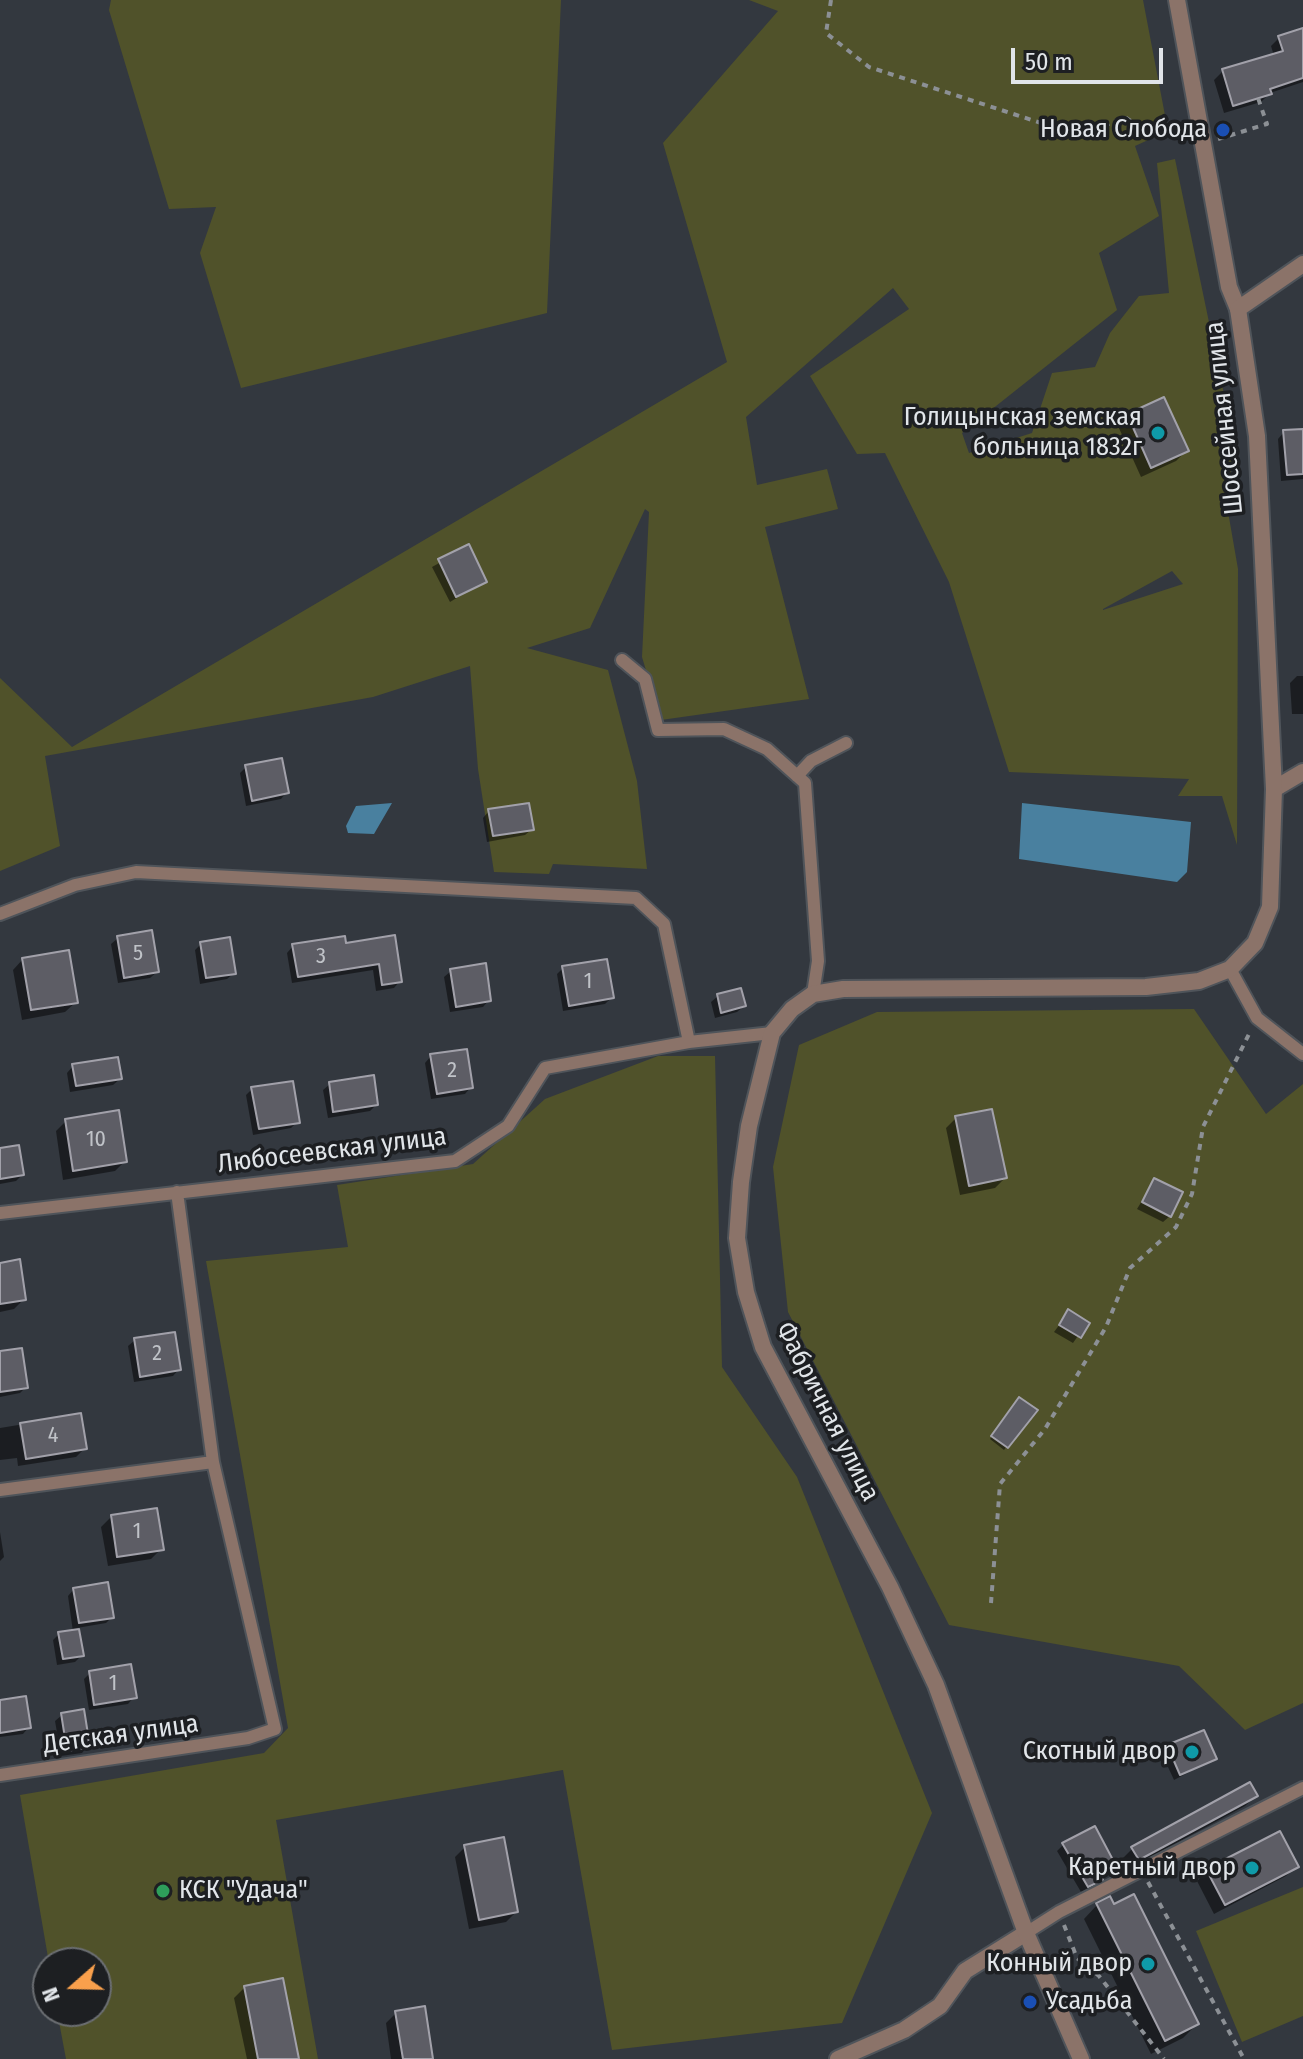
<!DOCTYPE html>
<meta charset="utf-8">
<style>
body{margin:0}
#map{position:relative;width:1303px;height:2059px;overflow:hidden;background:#33383f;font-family:"Fira Sans Condensed",sans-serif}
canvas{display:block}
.north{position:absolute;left:32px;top:1947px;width:80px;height:80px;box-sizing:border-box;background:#1d1f22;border:2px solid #6b6e72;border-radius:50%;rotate:250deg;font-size:22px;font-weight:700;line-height:32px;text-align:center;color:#e1e5e9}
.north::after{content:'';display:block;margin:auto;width:28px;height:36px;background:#f9a04c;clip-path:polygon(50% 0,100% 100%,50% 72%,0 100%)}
.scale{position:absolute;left:1011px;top:48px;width:152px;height:36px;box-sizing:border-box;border:4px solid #e1e5e9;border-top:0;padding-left:10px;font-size:24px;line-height:28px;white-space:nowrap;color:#e1e5e9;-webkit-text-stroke:6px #1d1f22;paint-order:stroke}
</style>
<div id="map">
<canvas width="1303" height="2059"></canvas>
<div class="north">N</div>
<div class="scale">50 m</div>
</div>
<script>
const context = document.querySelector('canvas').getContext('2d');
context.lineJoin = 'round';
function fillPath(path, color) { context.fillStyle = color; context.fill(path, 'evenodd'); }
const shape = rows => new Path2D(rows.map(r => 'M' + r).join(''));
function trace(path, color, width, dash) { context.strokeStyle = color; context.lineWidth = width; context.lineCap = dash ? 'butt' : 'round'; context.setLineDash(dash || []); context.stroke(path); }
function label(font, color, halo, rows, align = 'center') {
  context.font = font + ' "Fira Sans Condensed",sans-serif'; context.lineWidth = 7; context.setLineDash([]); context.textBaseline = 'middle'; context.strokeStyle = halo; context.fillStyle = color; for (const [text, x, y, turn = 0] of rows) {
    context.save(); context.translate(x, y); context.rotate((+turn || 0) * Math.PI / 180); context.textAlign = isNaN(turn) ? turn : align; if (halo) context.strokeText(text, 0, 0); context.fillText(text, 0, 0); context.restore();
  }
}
const green = shape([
 [111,0,561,0,547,313,241,388,200,253,216,207,169,209,109,10],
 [749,0,1143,0,1168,131,1135,146,1159,216,1099,253,1117,310,962,433,969,453,1032,433,1052,373,1095,367,1110,333,1139,296,1169,293,1157,163,1175,159,1235,447,1226,500,1238,569,1237,845,1222,796,1178,796,1189,779,1009,772,949,582,885,453,857,454,810,376,909,309,893,288,746,417,757,485,827,469,838,509,765,527,809,699,661,720,642,657,649,512,645,509,590,628,527,648,608,670,637,781,647,869,553,864,549,874,494,872,478,769,470,666,373,697,45,756,60,846,0,871,0,678,72,747,727,362,663,143,778,11],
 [1172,571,1183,584,1103,610,1103,609],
 [1194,1009,1266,1114,1303,1084,1303,1703,1245,1730,1179,1666,949,1625,788,1312,773,1167,799,1045,877,1012],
 [658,1056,715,1056,722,1367,797,1477,932,1813,842,2023,612,2050,563,1770,276,1820,318,2059,66,2059,57,2011,96,2011,96,1963,49,1963,20,1795,264,1753,288,1728,206,1261,348,1247,337,1185,473,1164,545,1099],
 [1303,1887,1303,2016,1242,2042,1196,1931]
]);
const water = shape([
 [392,803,374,834,348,833,346,826,356,806],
 [1022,803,1191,822,1187,872,1177,882,1019,859]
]);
const shadow = shape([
 [1303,30,1303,82,1270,93,1261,102,1224,113,1214,80,1223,71,1274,56,1271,46,1279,38],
 [1128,416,1186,451,1176,461,1141,477,1118,426],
 [1303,431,1303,479,1281,481,1278,439,1284,432],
 [468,547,485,581,450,602,432,567],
 [1297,676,1303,676,1303,714,1292,714,1290,683],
 [246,767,287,792,281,799,246,806,240,773],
 [489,811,532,829,525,835,487,842,483,818],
 [118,938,157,972,150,978,118,983,111,944],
 [393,938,400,981,394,988,376,991,373,970,292,983,287,953,293,946,344,946],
 [201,944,234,973,227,979,200,984,195,950],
 [23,959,76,1002,65,1012,22,1020,13,970],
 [563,968,611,998,605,1004,563,1011,557,974],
 [451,971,489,1000,483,1007,450,1012,444,977],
 [718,996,744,1006,737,1012,715,1018,711,1002],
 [431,1056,471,1087,465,1094,431,1099,425,1063],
 [73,1066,120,1079,113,1085,70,1092,67,1073],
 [330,1084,376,1105,370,1111,328,1118,323,1090],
 [252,1089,297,1122,291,1128,253,1135,246,1095],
 [956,1118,1005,1178,995,1188,960,1195,946,1128],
 [66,1121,125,1161,115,1171,63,1180,56,1131],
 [0,1150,22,1175,16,1181,0,1184],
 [1154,1181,1170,1216,1163,1222,1137,1209],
 [0,1265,24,1299,14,1309,0,1312],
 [1069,1312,1087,1323,1073,1343,1054,1332],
 [135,1340,179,1369,173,1376,134,1382,128,1346],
 [0,1353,26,1387,20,1393,0,1397],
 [1017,1402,1035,1410,1004,1450,990,1439],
 [79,1415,85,1448,76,1457,18,1466,17,1458,0,1460,0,1428],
 [111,1517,161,1549,151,1559,108,1566,101,1527],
 [0,1532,4,1557,0,1561],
 [74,1589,112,1617,106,1623,77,1628,82,1655,75,1662,57,1665,53,1640,59,1634,73,1632,68,1596],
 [90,1673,134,1697,128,1704,89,1710,84,1679],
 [0,1703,29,1727,23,1734,0,1737],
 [62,1715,88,1746,82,1753,61,1756,55,1721],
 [1169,1747,1215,1759,1174,1780,1162,1754],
 [1256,1796,1245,1806,1128,1869,1123,1858,1133,1848],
 [1279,1833,1296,1866,1286,1876,1214,1914,1197,1881,1207,1871],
 [1063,1845,1111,1860,1096,1871,1100,1879,1094,1886,1081,1892,1057,1851],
 [465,1847,516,1912,506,1922,469,1929,455,1857],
 [1097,1905,1197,2024,1183,2038,1151,2054,1084,1919],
 [244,1988,297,2059,247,2059,234,1998],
 [396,2013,431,2059,391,2059,386,2023]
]);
const building = shape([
 [1303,28,1303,78,1270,89,1272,94,1233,106,1222,69,1283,51,1278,36,1303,28],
 [1164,397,1189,451,1151,468,1127,414,1164,397],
 [1303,429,1303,474,1287,475,1283,430,1303,429],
 [469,544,487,582,456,597,438,559,469,544],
 [282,758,289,793,252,801,245,765,282,758],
 [529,803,534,830,493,836,488,809,529,803],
 [152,930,159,972,124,978,117,936,152,930],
 [395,935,402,982,382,985,379,964,298,977,292,944,345,936,346,943,395,935],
 [230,937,236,974,206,978,200,942,230,937],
 [69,950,78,1003,31,1010,22,958,69,950],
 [607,959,614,998,569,1006,562,966,607,959],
 [486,963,491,1001,456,1007,450,969,486,963],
 [741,988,746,1006,721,1013,717,994,741,988],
 [467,1049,473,1088,437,1094,430,1054,467,1049],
 [118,1057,122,1079,76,1086,72,1064,118,1057],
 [374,1075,378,1105,333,1112,329,1082,374,1075],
 [293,1081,300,1123,259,1129,251,1087,293,1081],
 [992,1109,1007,1178,969,1186,955,1116,992,1109],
 [119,1110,127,1162,73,1171,65,1119,119,1110],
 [19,1145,24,1175,0,1179,0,1148,19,1145],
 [1154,1178,1183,1192,1171,1217,1142,1202,1154,1178],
 [20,1259,26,1300,0,1304,0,1263,20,1259],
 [1068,1309,1090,1323,1081,1338,1059,1325,1068,1309],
 [175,1332,181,1370,140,1377,134,1338,175,1332],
 [22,1348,28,1388,0,1392,0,1351,22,1348],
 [1019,1397,1038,1410,1008,1448,991,1436,1019,1397],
 [81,1413,87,1449,26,1459,20,1423,81,1413],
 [157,1508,164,1550,117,1557,111,1515,157,1508],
 [108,1582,114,1618,79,1623,73,1588,108,1582],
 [79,1629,84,1656,63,1659,58,1632,79,1629],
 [131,1664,137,1698,94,1705,89,1671,131,1664],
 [26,1696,31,1728,0,1733,0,1700,26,1696],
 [84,1709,90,1747,67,1751,61,1713,84,1709],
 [1204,1730,1217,1759,1180,1775,1167,1745,1204,1730],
 [1250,1782,1258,1796,1139,1860,1131,1847,1250,1782],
 [1095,1826,1113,1860,1097,1869,1103,1880,1088,1887,1062,1843,1095,1826],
 [1280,1831,1299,1867,1225,1905,1206,1869,1280,1831],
 [504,1837,518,1912,479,1920,464,1845,504,1837],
 [1134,1894,1199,2024,1165,2041,1096,1903,1110,1896,1114,1904,1134,1894],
 [283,1978,299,2059,258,2059,244,1986,283,1978],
 [425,2006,433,2059,403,2059,395,2011,425,2006]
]);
const path = shape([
 [831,0,826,33,869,67,1081,136,1125,117,1144,130,1182,123],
 [1218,139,1267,124,1258,98],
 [991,1603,1000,1484,1045,1429,1106,1327,1130,1268,1176,1227,1192,1194,1203,1127,1250,1032],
 [1148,1882,1244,2059],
 [1064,1925,1077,1958,1099,1976,1164,2059]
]);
const service = shape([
 [622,660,645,679,658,730,724,729,767,749,805,783,818,961,813,994],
 [797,776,811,761,846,743],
 [0,914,75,885,136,872,636,898,664,924,689,1042],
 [1230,969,1257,1018,1303,1054],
 [0,1213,455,1161,508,1126,545,1068,689,1042,772,1033],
 [0,1490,213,1462],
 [0,1775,248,1738,275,1729,213,1462,177,1192],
 [1026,1933,1059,1912,1303,1788]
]);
const minor = shape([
 [1177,0,1229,287,1238,309],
 [1274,789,1303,772],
 [838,2059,904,2030,940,2006,965,1971,1026,1933]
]);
const tertiary = shape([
 [1081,2059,1026,1933,936,1685,890,1587,763,1347,746,1292,737,1238,741,1182,749,1126,772,1033,792,1009,813,994,843,989,1146,987,1199,981,1230,969,1255,943,1270,907,1274,789,1257,436,1238,309,1303,264]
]);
const markers = [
 [1223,130,8,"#1a4fb4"],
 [1158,433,8,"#0f9aa8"],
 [1192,1752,8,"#0f9aa8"],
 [1252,1868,8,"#0f9aa8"],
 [163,1891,8,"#2e9e5b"],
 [1148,1964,8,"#0f9aa8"],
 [1030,2002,8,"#1a4fb4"]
];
const numberNames = [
 ["5",138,954],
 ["3",321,957],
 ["1",588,982],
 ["2",452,1071],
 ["10",96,1140],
 ["2",157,1354],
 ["4",53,1436],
 ["1",137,1532],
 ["1",113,1684]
];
const poiNames = [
 ["Новая Слобода",1207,130],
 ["Голицынская земская",1142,418],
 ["больница 1832г",1142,448],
 ["Скотный двор",1176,1752],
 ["Каретный двор",1236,1868],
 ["КСК \"Удача\"",179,1891,"left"],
 ["Конный двор",1132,1964],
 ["Усадьба",1046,2002,"left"]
];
const streetNames = [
 ["Шоссейная улица",1225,418,-96],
 ["Любосеевская улица",332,1151,-7],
 ["Фабричная улица",827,1412,63],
 ["Детская улица",121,1735,-8]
];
fillPath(green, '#50522a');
fillPath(water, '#49809f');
fillPath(shadow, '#0007');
fillPath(building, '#5d5d65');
trace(building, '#a2a1aa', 2);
trace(service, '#4f545a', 16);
trace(minor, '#4f545a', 20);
trace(tertiary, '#4f545a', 20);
trace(path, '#8c9095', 4, [6, 6]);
trace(service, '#8b7369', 12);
trace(minor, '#8b7369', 16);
trace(tertiary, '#8b7369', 16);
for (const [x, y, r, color] of markers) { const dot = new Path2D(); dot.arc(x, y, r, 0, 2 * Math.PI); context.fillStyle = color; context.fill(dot); trace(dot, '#1d1f22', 3); }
label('22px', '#c0c3c8', null, numberNames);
label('26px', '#e1e5e9', '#1d1f22', poiNames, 'right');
label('26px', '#e1e5e9', '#1d1f22', streetNames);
</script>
